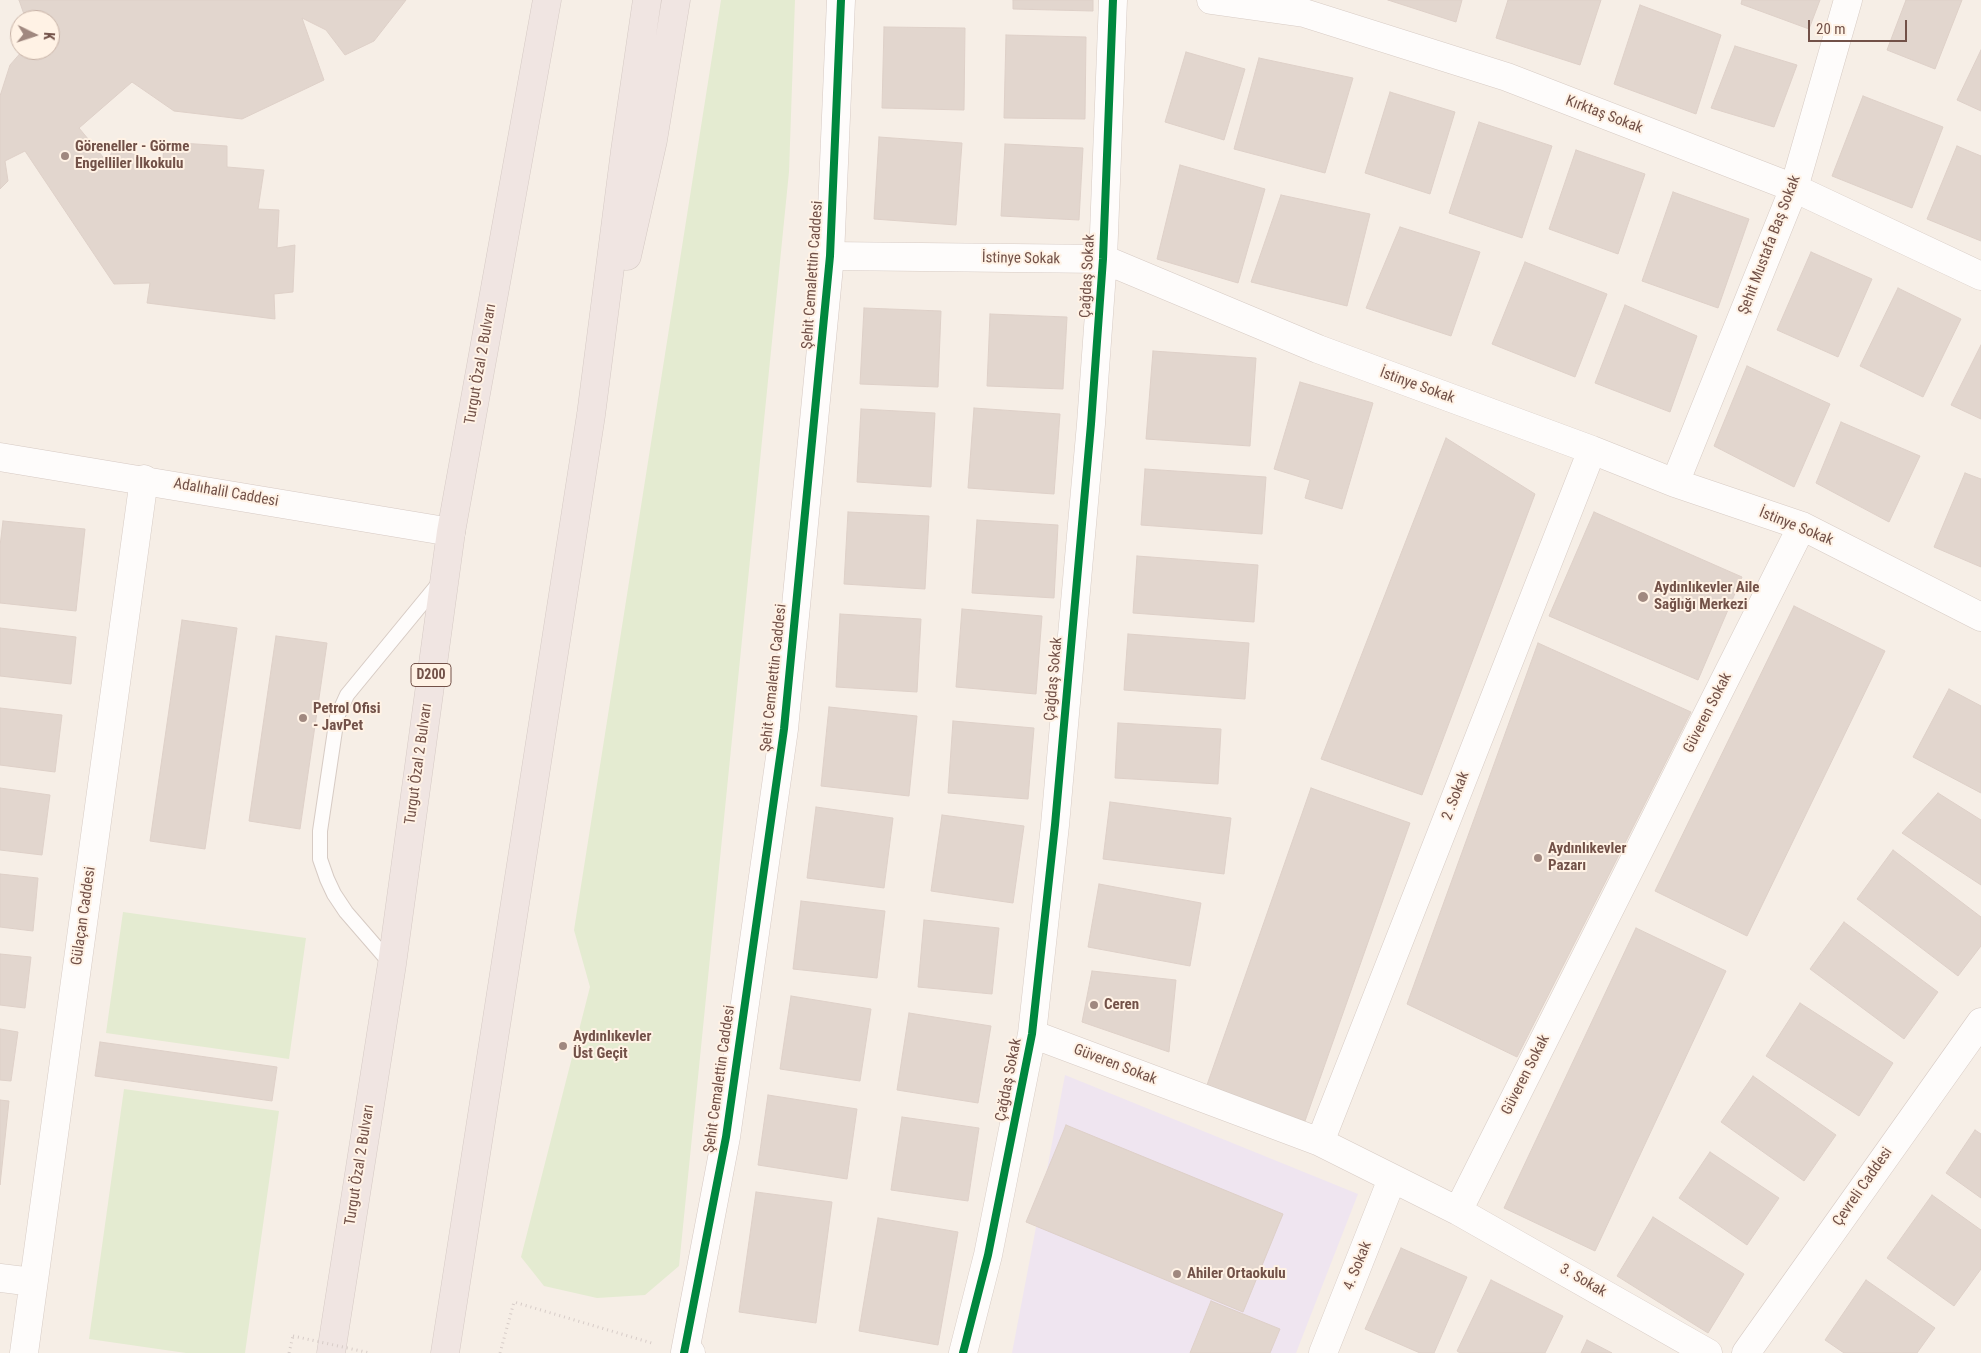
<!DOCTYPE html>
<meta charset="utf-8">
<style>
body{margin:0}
#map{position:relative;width:1981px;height:1353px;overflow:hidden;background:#f6eee6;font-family:"Roboto Condensed",sans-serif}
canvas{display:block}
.north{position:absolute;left:10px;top:10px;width:50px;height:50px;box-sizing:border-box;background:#fff2e5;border:1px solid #c7b2a6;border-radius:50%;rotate:94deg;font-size:14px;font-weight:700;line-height:20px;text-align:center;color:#725148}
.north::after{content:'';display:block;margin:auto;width:18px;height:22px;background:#a0887f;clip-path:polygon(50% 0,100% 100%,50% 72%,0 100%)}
.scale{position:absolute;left:1808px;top:20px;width:99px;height:22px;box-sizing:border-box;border:2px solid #725148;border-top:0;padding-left:6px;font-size:15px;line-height:18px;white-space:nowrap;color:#725148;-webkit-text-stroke:4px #fff2e5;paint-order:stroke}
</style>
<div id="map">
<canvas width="1981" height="1353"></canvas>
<div class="north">K</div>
<div class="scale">20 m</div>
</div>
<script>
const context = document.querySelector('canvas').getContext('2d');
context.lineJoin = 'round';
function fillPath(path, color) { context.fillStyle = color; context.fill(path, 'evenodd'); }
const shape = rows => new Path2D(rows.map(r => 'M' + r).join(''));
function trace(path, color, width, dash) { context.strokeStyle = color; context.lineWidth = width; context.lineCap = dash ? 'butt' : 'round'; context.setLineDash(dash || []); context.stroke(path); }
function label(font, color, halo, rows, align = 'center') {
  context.font = font + ' "Roboto Condensed",sans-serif'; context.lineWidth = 4; context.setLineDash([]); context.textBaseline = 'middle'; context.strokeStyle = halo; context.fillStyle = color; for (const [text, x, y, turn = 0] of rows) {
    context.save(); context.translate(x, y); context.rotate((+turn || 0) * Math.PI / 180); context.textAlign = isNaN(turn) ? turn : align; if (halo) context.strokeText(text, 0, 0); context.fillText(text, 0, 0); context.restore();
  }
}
const education = shape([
 [1065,1075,1358,1194,1296,1353,1012,1353]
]);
const green = shape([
 [721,0,795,0,789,172,679,1266,645,1295,597,1298,544,1286,521,1257,590,987,574,930],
 [123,912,306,938,289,1059,106,1033],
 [124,1089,279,1111,245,1353,186,1353,89,1339]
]);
const building = shape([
 [19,0,406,0,374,41,345,55,326,30,302,18,324,80,242,119,174,111,132,82,79,128,108,163,113,148,162,163,165,142,227,146,227,167,264,170,258,209,279,210,277,248,295,245,293,292,274,294,275,319,147,303,150,283,114,284,25,151,5,161,8,181,0,189,0,96,10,65,23,50,50,50,50,20,26,20,19,0],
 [1013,0,1093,0,1093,11,1013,9,1013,0],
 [1388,0,1462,0,1456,22,1388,0],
 [1508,0,1601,0,1580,65,1496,38,1508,0],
 [1742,0,1820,0,1809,29,1741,4,1742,0],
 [1906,0,1962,0,1935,69,1887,50,1906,0],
 [1640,5,1721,35,1696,114,1614,84,1640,5],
 [884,27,965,28,964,110,882,108,884,27],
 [1006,35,1086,37,1085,119,1004,118,1006,35],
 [1735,46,1797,65,1774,127,1711,108,1735,46],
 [1981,50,1981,111,1957,100,1981,50],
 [1186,52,1245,69,1224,140,1165,122,1186,52],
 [1259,58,1353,78,1325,173,1234,149,1259,58],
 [1390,92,1455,112,1430,194,1365,173,1390,92],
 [1863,96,1943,127,1912,208,1832,176,1863,96],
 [1479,122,1552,146,1522,238,1449,213,1479,122],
 [879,137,962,143,956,225,874,219,879,137],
 [1005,144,1083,148,1079,220,1001,216,1005,144],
 [1957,146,1981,156,1981,241,1927,219,1957,146],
 [1576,150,1645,174,1618,254,1549,229,1576,150],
 [1180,165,1265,189,1238,283,1157,259,1180,165],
 [1673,192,1749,219,1718,308,1642,281,1673,192],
 [1281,195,1370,214,1347,306,1251,282,1281,195],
 [1400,227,1480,252,1451,336,1366,308,1400,227],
 [1811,252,1872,279,1838,357,1777,330,1811,252],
 [1525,262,1607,294,1575,377,1492,344,1525,262],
 [1898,288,1961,319,1923,397,1860,366,1898,288],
 [1625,305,1697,336,1670,412,1595,383,1625,305],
 [864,308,941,311,938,387,860,384,864,308],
 [990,314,1067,317,1063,389,987,386,990,314],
 [1981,345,1981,419,1951,405,1981,345],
 [1153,351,1256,358,1250,446,1146,439,1153,351],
 [1747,366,1830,404,1794,487,1714,446,1747,366],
 [1300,382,1373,403,1342,509,1305,498,1310,480,1274,469,1300,382],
 [974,408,1060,414,1054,494,968,488,974,408],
 [861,409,935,413,931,487,857,482,861,409],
 [1841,422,1920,456,1889,522,1816,483,1841,422],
 [1446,438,1535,494,1422,795,1321,759,1446,438],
 [1145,469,1266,477,1262,534,1141,525,1145,469],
 [1965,473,1981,479,1981,567,1934,547,1965,473],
 [848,512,929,516,925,589,844,584,848,512],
 [1594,512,1742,577,1698,680,1549,616,1594,512],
 [977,520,1058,525,1054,598,972,593,977,520],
 [3,521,85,529,76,611,0,603,0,546,3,521],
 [1137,556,1258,565,1254,622,1133,613,1137,556],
 [1794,606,1885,651,1747,936,1655,891,1794,606],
 [962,609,1042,616,1036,694,956,687,962,609],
 [840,614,921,619,917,692,836,687,840,614],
 [182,620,237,628,205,849,150,841,182,620],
 [0,628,76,637,71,684,0,676,0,628],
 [1128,634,1249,643,1245,699,1124,690,1128,634],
 [276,636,327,643,300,829,249,821,276,636],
 [1538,643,1691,712,1517,1057,1407,1004,1538,643],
 [1949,689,1981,706,1981,793,1913,757,1949,689],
 [829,707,917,716,909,796,821,786,829,707],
 [0,708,62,715,55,772,0,765,0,708],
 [953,721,1034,728,1028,799,948,793,953,721],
 [1118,723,1221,729,1218,784,1115,778,1118,723],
 [0,788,50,795,42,855,0,850,0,788],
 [1311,788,1410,823,1305,1121,1207,1085,1311,788],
 [1938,793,1981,820,1981,885,1902,833,1938,793],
 [1110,802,1231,818,1224,874,1103,859,1110,802],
 [816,807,893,818,884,888,807,878,816,807],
 [942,815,1024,826,1013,903,931,891,942,815],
 [1893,850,1981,917,1981,946,1958,976,1857,899,1893,850],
 [0,874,38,878,33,931,0,927,0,874],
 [1099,884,1201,903,1190,966,1088,947,1099,884],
 [801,901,885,911,877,978,793,969,801,901],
 [924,920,999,928,992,994,918,987,924,920],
 [1844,922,1938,992,1904,1039,1810,969,1844,922],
 [1636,928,1726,971,1595,1251,1504,1208,1636,928],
 [0,954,31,957,25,1008,0,1005,0,954],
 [1092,971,1176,980,1169,1052,1082,1022,1092,971],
 [791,996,871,1009,860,1081,780,1069,791,996],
 [1800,1003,1893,1063,1859,1116,1766,1056,1800,1003],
 [909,1013,991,1026,978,1103,897,1090,909,1013],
 [0,1029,18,1032,11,1081,0,1080,0,1029],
 [100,1042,277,1067,272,1101,95,1076,100,1042],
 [1753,1076,1836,1135,1804,1181,1721,1122,1753,1076],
 [768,1095,857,1109,847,1179,758,1165,768,1095],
 [0,1100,9,1101,0,1185,0,1100],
 [902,1117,979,1128,968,1201,891,1190,902,1117],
 [1066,1125,1283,1214,1243,1312,1026,1222,1066,1125],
 [1975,1130,1981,1134,1981,1198,1946,1173,1975,1130],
 [1710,1152,1779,1198,1747,1245,1679,1198,1710,1152],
 [756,1192,832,1202,816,1323,739,1312,756,1192],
 [1932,1195,1981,1230,1981,1269,1954,1306,1887,1258,1932,1195],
 [1653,1217,1744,1274,1708,1333,1617,1276,1653,1217],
 [878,1218,958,1232,938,1345,859,1331,878,1218],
 [1401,1248,1467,1277,1434,1353,1420,1353,1365,1329,1401,1248],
 [1491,1280,1563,1316,1545,1353,1460,1353,1457,1351,1491,1280],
 [1866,1280,1935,1328,1917,1353,1844,1353,1825,1340,1866,1280],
 [1211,1301,1280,1329,1270,1353,1190,1353,1211,1301],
 [1587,1340,1612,1353,1581,1353,1587,1340]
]);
const path = shape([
 [289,1353,293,1336],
 [500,1353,514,1302,655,1344]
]);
const lane = shape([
 [391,964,346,912,334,894,327,879,320,859,320,831,337,717,347,695,439,583]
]);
const street = shape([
 [1211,0,1304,13,1507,77,1794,188,1981,276],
 [830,256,1103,259,1318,349,1592,450,1675,483,1802,526,1981,617],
 [1675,483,1794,188,1848,0],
 [1032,1034,1320,1142,1458,1211,1708,1353],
 [1320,1142,1592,450],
 [1458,1211,1802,526],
 [0,1278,33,1282],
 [24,1353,144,479],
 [963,1353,988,1255,1032,1034,1055,825,1091,424,1103,259,1113,0],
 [1323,1353,1392,1179]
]);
const secondary = shape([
 [0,457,451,532],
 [691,1353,685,1352,726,1137,784,729,830,256,841,0],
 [1746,1353,1981,1022]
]);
const highway = shape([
 [627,256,653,140,676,0],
 [331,1353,392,964,451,532,547,0],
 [445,1353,591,415,625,151,647,0]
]);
const pathBridge = shape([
 [293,1336,370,1353]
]);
const cycleway = shape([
 [684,1353,726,1137,784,729,830,256,841,0],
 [963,1353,988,1255,1032,1034,1055,825,1091,424,1103,259,1113,0]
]);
const markers = [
 [65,156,5,"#a0887f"],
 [1643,597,6,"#a0887f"],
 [303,718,5,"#a0887f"],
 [1538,858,5,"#a0887f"],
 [1094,1005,5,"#a0887f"],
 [563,1046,5,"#a0887f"],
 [1177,1274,5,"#a0887f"]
];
const shields = [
 [431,675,40]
];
const shieldNames = [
 ["D200",431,675]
];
const streetNames = [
 ["Kırktaş Sokak",1604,115,21],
 ["Şehit Mustafa Baş Sokak",1770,245,-69],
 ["İstinye Sokak",1021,259,1],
 ["Şehit Cemalettin Caddesi",813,275,-86],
 ["Çağdaş Sokak",1088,276,-87],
 ["Turgut Özal 2 Bulvarı",481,364,-80],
 ["İstinye Sokak",1417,386,20],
 ["Adalıhalil Caddesi",226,493,10],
 ["İstinye Sokak",1796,527,22],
 ["Şehit Cemalettin Caddesi",774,678,-84],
 ["Çağdaş Sokak",1054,679,-85],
 ["Güveren Sokak",1708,713,-63],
 ["Turgut Özal 2 Bulvarı",419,764,-82],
 ["2 .Sokak",1456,796,-69],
 ["Gülaçan Caddesi",84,916,-82],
 ["Güveren Sokak",1115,1065,21],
 ["Güveren Sokak",1526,1075,-63],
 ["Şehit Cemalettin Caddesi",720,1079,-82],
 ["Çağdaş Sokak",1009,1080,-79],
 ["Turgut Özal 2 Bulvarı",360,1165,-81],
 ["Çevreli Caddesi",1863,1187,-55],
 ["4. Sokak",1358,1266,-68],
 ["3. Sokak",1583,1281,30]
];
const poiNames = [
 ["Göreneller - Görme",75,147],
 ["Engelliler İlkokulu",75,164],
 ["Aydınlıkevler Aile",1654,588],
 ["Sağlığı Merkezi",1654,605],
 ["Petrol Ofisi",313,709],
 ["- JavPet",313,726],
 ["Aydınlıkevler",1548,849],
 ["Pazarı",1548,866],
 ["Ceren",1104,1005],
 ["Aydınlıkevler",573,1037],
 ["Üst Geçit",573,1054],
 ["Ahiler Ortaokulu",1187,1274]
];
fillPath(education, '#efe5f0');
fillPath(green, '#e4ebd1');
fillPath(building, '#e2d6ce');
trace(building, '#ded0c8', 1);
trace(lane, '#d7cbc4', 16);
trace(street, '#d7cbc4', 29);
trace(secondary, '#d6c9c3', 29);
trace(highway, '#d5c9c4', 29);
trace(path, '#d7ccc8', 3, [1, 4]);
trace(lane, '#fefcfb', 14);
trace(street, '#fefcfb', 28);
trace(secondary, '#fefcfb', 28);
trace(highway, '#f0e5e2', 28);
trace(pathBridge, '#d7ccc8', 3, [1, 4]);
trace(cycleway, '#00873e', 8);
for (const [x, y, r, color] of markers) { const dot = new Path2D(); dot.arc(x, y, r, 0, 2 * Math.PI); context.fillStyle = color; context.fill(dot); trace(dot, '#fff2e5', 2); }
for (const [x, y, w] of shields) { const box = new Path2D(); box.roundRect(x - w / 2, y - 11.5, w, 23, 4); context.fillStyle = '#fff2e5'; context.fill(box); trace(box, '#725148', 1); }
label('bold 14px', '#725148', null, shieldNames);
label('15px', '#725148', '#fff2e5', streetNames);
label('bold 15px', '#725148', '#fff2e5', poiNames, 'left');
</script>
